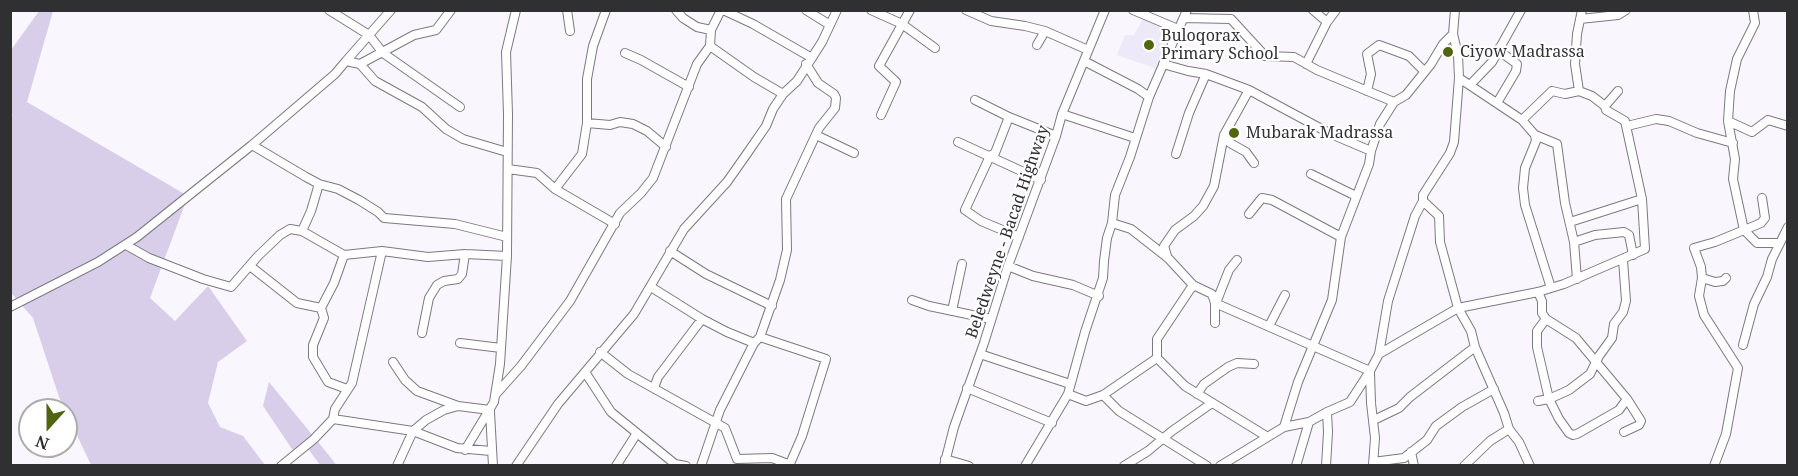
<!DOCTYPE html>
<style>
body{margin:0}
#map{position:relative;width:1798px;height:476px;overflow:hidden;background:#f9f6fe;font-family:"Noto Serif",serif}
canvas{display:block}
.frame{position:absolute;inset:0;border:12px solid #302f32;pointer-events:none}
.north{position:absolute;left:18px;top:398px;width:60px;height:60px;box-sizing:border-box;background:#fff;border:2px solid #acacad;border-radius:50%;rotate:201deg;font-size:16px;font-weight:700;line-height:24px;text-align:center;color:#302f32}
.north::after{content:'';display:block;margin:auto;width:21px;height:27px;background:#506510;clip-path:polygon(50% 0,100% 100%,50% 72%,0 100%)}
</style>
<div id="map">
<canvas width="1798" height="476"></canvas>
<div class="frame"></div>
<div class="north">N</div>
</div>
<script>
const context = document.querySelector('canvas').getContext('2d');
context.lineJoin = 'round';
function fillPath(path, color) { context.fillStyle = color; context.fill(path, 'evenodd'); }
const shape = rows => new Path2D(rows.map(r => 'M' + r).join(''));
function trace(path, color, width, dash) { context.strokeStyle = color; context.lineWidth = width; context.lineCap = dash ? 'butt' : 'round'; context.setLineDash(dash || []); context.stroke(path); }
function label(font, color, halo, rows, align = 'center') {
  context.font = font + ' "Noto Serif",serif'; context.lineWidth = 4.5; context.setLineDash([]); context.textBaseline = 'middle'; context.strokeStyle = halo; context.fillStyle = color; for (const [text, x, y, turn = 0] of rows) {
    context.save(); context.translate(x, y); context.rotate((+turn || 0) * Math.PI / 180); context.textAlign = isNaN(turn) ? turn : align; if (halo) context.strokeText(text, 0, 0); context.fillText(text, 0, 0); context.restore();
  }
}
const built = shape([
 [1143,19,1174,33,1168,50,1157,69,1117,55,1125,35,1134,35]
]);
const green = shape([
 [39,11,53,11,27,102,188,196,150,298,175,321,208,286,247,341,218,362,208,403,220,427,243,436,265,465,91,465,59,397,33,318,12,294,11,289,10,118,13,115,11,113,11,50],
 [269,382,332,459,336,465,320,465,306,446,294,452,263,406]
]);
const minor = shape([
 [329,10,369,35,383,53,460,107],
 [567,10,570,31],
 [676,10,683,18,697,27,711,30],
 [723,10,753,24,812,58],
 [806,10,830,25],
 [871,10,902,24,935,48],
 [966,10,991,21,1025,26,1045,31,1088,50],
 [1133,10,1178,29],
 [1313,10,1327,22],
 [1753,10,1755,23,1737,59,1730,91,1728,121,1735,159,1733,179,1744,230,1757,243,1780,243],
 [1184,18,1231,19,1265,56,1294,57,1317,70,1394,102],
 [1580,19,1618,15,1626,10],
 [1037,45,1045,31],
 [710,46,754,77,783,94],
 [625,53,641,60,689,87],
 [346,61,391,10],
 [1084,61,1138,89,1149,97],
 [360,64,375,81,422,107,446,129,463,139,507,152],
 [1163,64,1188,71,1206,74,1249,90,1331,134,1371,151],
 [1306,64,1327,22,1336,10],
 [1459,78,1522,120,1535,135,1557,144,1565,203,1574,242,1577,279],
 [1470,85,1492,62,1521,10],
 [1367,91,1371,74,1367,54,1379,45,1409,56,1424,71],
 [1579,91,1575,64,1577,34,1582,10],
 [975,100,1009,117,995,153,990,156,965,210,981,221,1019,237],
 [1497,103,1516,71,1517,64,1502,53,1500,47],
 [1605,106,1618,91],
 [1062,114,1135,138],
 [881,115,896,82,879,66,910,10],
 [1009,117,1056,136],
 [1728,121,1752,132,1768,120,1788,126],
 [587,123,610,125,620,122,633,124,647,131,666,147],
 [1627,126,1656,119,1669,121,1697,133,1733,143],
 [816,135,854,153],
 [1224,135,1230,143,1246,152,1254,163],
 [1535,135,1536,141,1525,168,1523,188,1525,205,1551,288],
 [958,142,1041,180],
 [252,145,306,177,319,184,338,189,359,200,378,212,384,218,455,224,507,237],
 [1176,154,1189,113,1206,74],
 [508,169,537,173,555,189,615,224],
 [1311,174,1356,196],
 [319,184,311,211,302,231,344,255,334,283,321,308,324,318,313,345,313,357,328,382,347,389],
 [555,189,582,154,587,123,587,79,593,46,606,10],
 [1423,201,1439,216,1440,242,1458,308,1471,331,1475,347,1504,413,1509,429,1519,442,1530,466],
 [1249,214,1262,198,1272,200,1341,237],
 [1570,222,1642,199],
 [1112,223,1131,229,1168,258,1193,285,1212,294,1215,303,1370,371],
 [1574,242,1595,235,1624,232,1629,235,1633,255],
 [126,245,149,258,203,279,231,287,258,256,280,235,290,229,302,231],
 [670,251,706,274,772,306],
 [344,255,382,251,428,257,465,254,507,256],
 [1167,256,1164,246,1175,230,1194,216,1203,206,1214,186,1224,135,1249,90],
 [250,266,297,303,321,308],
 [1008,266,1033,276,1073,285,1099,296],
 [1702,278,1699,296,1704,315,1738,368,1726,434,1714,466],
 [1726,278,1723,281,1715,282,1702,278,1701,267,1694,248,1715,242,1761,223,1765,218,1762,198],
 [1193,285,1157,339,1157,358,1185,386,1266,436],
 [651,287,702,319,727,332,754,343],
 [1538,292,1542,301,1542,313,1546,319,1576,338,1627,399,1641,421,1639,425,1624,432],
 [912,300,929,306,991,319],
 [1216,303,1229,270,1237,260],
 [10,307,98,262,137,237,252,145,335,74,346,61,360,64,414,35,436,30,451,10],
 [952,311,962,264],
 [1546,319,1537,331,1537,347,1549,399,1559,419,1569,433,1573,435,1577,434,1619,410,1627,399],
 [1215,323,1215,303],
 [1269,326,1285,295],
 [422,333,429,298,437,285,444,281,458,279,462,274,465,254],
 [760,337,826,359,802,436,789,466],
 [460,343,501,348],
 [1743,345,1754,304,1767,277,1772,259,1788,227],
 [600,352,628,374,725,428,737,459,772,458,788,464],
 [980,354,1070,384],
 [1379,354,1458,308,1538,292,1564,284,1645,249,1642,199,1625,121,1606,110,1605,106,1592,96,1579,91,1565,94,1552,91,1522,120],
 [393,362,405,380,417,391,458,406],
 [585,372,611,412,675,464,686,466],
 [1370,373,1371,403,1375,438,1373,465],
 [654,388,658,377,702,319],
 [967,388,1052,423],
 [496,394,521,366,570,301,620,213,641,193,653,178,697,64,710,46,711,30,721,10],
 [1068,394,1086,401,1103,395,1157,358],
 [1197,394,1204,384,1228,367,1237,363,1254,364],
 [1103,395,1119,411,1207,466],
 [1538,401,1549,399,1569,390,1590,374,1599,356,1612,338,1614,324,1623,312,1626,301,1623,260],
 [490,412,493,466],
 [333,419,413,431,426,420,444,410,458,406,490,410],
 [1374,420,1399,408,1410,397,1475,347],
 [1284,427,1298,382,1332,300,1341,237,1369,164,1371,151,1380,124,1394,102,1406,95,1431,64,1443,44,1453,34],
 [465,450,494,402,500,364,507,256,508,114,506,52,516,10],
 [1411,452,1414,466],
 [945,459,969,466],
 [1373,462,1404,458,1427,440,1436,426,1462,407,1494,389],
 [281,466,314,439,333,419,335,409,352,383,382,251],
 [397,466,413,431,457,448,491,451],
 [516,466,558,404,634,314,684,229,727,182,746,155,766,126,773,109,783,94,797,81,822,42,837,10],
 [616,466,637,433],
 [701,466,720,410,754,343,760,337,780,280,787,250,786,199,819,128,835,108,836,98,834,94,818,83,806,64],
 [944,466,954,427,984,343,1008,266,1056,136,1062,114,1105,10],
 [1025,466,1068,394,1085,332,1103,278,1104,261,1107,238,1112,223,1115,195,1130,157,1149,97,1187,10],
 [1124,466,1148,451,1172,431,1212,403],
 [1220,466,1284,427,1309,422,1327,412,1350,402,1370,371,1379,354,1388,301,1415,216,1423,201,1423,195,1450,153,1454,142,1459,78,1458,55,1453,34,1455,10],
 [1296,466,1309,422],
 [1326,466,1328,432,1327,412],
 [1464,466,1490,441,1509,429]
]);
const markers = [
 [1149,45,6,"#506510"],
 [1448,52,6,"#506510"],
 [1234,133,6,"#506510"]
];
const poiNames = [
 ["Buloqorax",1161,36],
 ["Primary School",1161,54],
 ["Ciyow Madrassa",1460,52],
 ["Mubarak Madrassa",1246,133]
];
const streetNames = [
 ["Beledweyne - Bacad Highway",1008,232,-71]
];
fillPath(built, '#eee9f8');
fillPath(green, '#d8ceea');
trace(minor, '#7c7980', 10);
trace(minor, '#fff', 8);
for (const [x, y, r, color] of markers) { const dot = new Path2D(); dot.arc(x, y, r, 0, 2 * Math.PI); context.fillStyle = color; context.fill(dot); trace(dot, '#fff', 2); }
label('16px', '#302f32', '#fff', poiNames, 'left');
label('16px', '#302f32', '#fff', streetNames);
</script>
